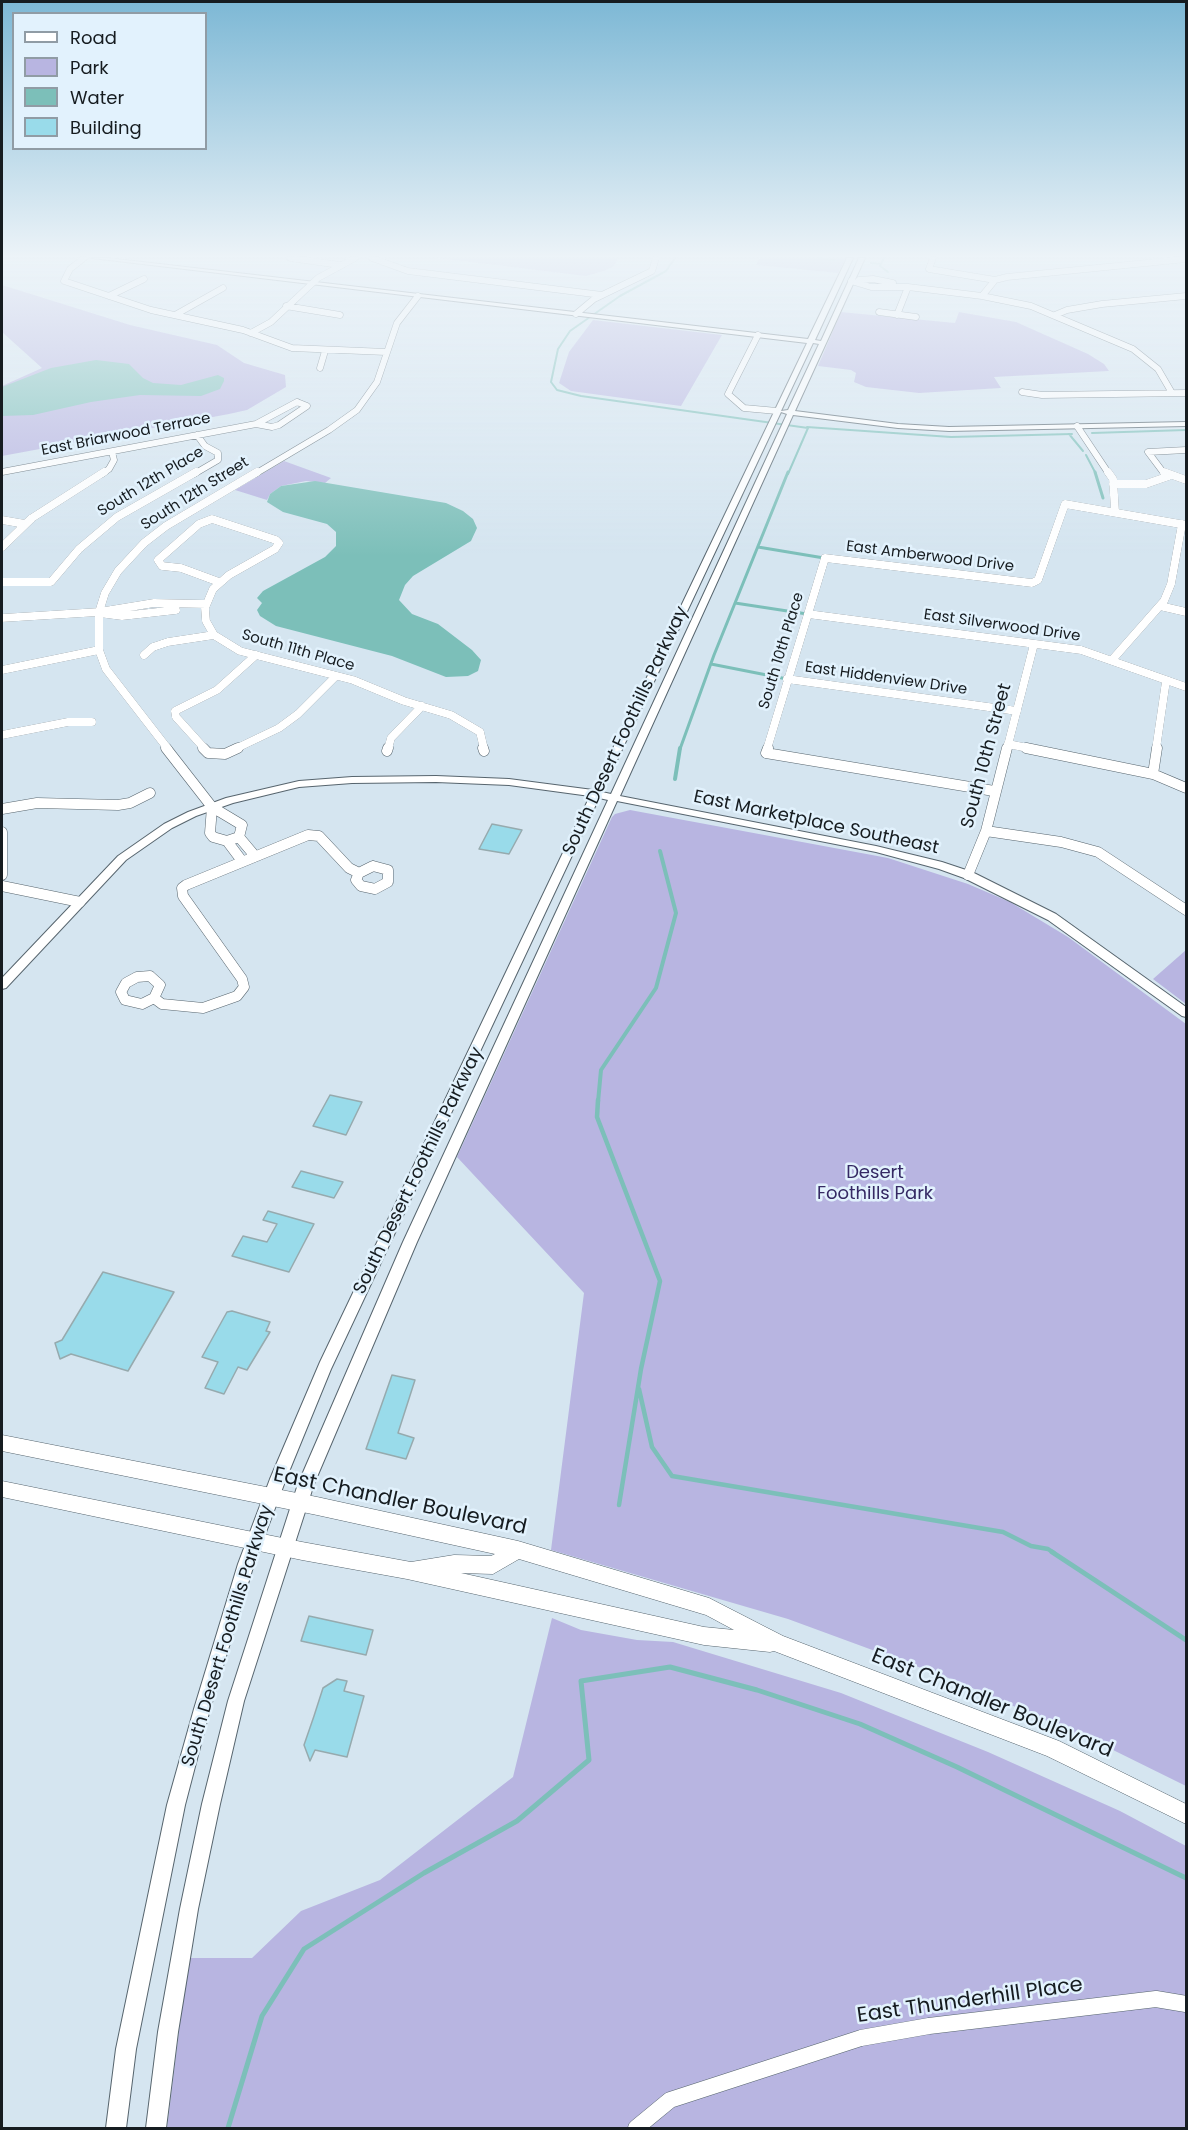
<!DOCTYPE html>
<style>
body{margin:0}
#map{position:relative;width:1188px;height:2130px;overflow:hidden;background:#d5e5f0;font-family:Poppins,sans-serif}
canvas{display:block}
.frame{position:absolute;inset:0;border:3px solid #161c20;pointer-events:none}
.legend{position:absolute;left:12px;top:12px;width:195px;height:138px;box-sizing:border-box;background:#e2f2fd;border:2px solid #909ca5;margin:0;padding:8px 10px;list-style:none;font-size:18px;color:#161c20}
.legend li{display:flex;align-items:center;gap:12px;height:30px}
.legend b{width:30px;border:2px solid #909ca5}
</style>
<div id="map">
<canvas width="1188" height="2130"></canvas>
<div class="frame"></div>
<ul class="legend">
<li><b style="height:8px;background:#fff"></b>Road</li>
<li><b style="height:16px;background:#b8b5e1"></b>Park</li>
<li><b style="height:16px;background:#7cbfb9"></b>Water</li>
<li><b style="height:16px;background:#99dbea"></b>Building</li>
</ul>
</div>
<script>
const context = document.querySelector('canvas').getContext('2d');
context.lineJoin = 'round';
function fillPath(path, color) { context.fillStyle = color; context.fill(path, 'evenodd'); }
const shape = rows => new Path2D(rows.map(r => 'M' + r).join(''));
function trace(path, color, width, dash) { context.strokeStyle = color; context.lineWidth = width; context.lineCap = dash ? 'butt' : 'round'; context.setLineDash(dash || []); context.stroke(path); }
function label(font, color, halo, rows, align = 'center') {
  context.font = font + ' Poppins,sans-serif'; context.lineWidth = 5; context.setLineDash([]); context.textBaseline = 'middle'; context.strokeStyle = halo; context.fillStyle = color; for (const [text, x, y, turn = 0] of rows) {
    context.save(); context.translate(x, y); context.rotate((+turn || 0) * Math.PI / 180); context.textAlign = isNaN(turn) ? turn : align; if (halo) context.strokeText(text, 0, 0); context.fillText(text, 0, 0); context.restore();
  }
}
const green = shape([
 [437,258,617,258,617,260,614,266,604,271,586,276],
 [760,258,846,258,838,273,756,265],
 [2,285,130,325,217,345,244,363,285,375,286,387,247,410,229,414,2,456,2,386,42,368,2,332],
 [841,312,955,323,959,312,1016,322,1088,354,1104,364,1109,371,994,377,1001,388,919,393,866,387,854,382,856,373,851,370,818,366],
 [593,320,722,335,681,406,571,391,559,383,569,352],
 [284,461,331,478,325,483,306,481,281,486,270,494,267,500,235,490],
 [630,810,888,858,968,884,1010,902,1068,937,1186,1024,1186,1786,1109,1748,954,1680,788,1619,551,1550,584,1293,457,1157,612,817,615,814],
 [1186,950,1186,1004,1153,979],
 [552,1618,581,1630,637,1640,673,1642,841,1693,988,1752,1120,1811,1186,1846,1186,2128,167,2128,188,1958,252,1958,301,1911,380,1880,513,1777]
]);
const water = shape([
 [96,360,129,364,143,378,153,383,181,385,218,375,224,378,224,381,220,389,201,396,140,395,91,402,33,415,2,416,2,387,51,368],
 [315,481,446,503,463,511,473,519,477,528,471,541,413,576,405,585,399,600,412,614,438,624,472,650,481,660,478,671,468,676,446,677,392,656,276,626,260,616,257,610,262,603,257,598,263,591,325,557,336,546,336,532,327,524,283,512,267,502,270,494,281,486]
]);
const streamFar4 = shape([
 [675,258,666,271,620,296,570,331,558,349,551,382,557,390,581,396,808,428,788,474],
 [819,258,835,260],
 [884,258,880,266,888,272],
 [871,263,881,264],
 [807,427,951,437,1072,434],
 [1092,433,1186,430],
 [1069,434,1083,451],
 [1086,455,1096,474]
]);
const streamFar3 = shape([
 [1095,472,1103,498],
 [758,547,824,558],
 [735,603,807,614],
 [711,664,787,679],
 [680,749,714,655,788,472]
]);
const streamFar2 = shape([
 [675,779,680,748],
 [598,1102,601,1070,656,988,676,913,660,851]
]);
const streamFar1 = shape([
 [598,1100,597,1117,660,1281,641,1369,619,1505],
 [639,1389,652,1447,672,1476,1003,1532,1031,1546,1048,1549,1054,1553]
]);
const stream = shape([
 [1052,1552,1186,1640],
 [228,2128,262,2016,304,1949,424,1873,517,1821,589,1760,581,1681,670,1667,757,1690,860,1724,957,1767,1186,1878]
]);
const building = shape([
 [492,824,522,830,509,854,479,849,492,824],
 [330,1095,362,1102,346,1135,313,1126,330,1095],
 [301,1171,343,1182,334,1198,292,1187,301,1171],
 [268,1211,314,1224,289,1272,232,1256,243,1236,267,1242,277,1224,263,1220,268,1211],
 [103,1272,174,1292,128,1371,71,1354,60,1359,55,1343,62,1340,103,1272],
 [232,1311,270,1322,266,1331,270,1332,247,1370,238,1367,224,1394,205,1388,218,1362,202,1357,227,1312,232,1311],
 [392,1375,415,1380,398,1433,414,1438,406,1459,366,1449,392,1375],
 [309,1616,373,1630,366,1655,301,1641,309,1616],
 [337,1679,347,1681,344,1691,364,1696,347,1757,315,1750,310,1761,304,1745,314,1716,323,1688,337,1679]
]);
const minorFar3 = shape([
 [84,258,70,269,64,281,151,310,243,330,292,348,386,352],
 [290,258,340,265],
 [372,258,408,271,602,295],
 [933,258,929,269,995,280],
 [859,280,873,279,893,283],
 [851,281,871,287,908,287,982,296,1031,306,1133,349,1158,369,1172,393],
 [109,296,144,279],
 [982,296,995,280,1007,277,1186,259],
 [286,306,340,315],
 [879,312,916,317],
 [576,314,594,299,652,271,656,258],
 [175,315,223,288],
 [897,315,908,287],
 [1055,315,1067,310,1102,304,1186,296],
 [251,333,271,322,318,278,355,258],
 [758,335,728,394,744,408,777,411],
 [320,368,325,351],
 [1022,392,1042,395,1186,393],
 [297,402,307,406,279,425,272,427,256,424,297,402],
 [1077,426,1109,474],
 [2,472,256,424],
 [102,474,109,469,114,460,112,452],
 [194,474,218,460,218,453,205,446,197,435],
 [255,474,329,430,357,410,377,382,397,323,418,296],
 [1168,474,1163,472,1148,452,1186,450]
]);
const minorFar2 = shape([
 [1108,472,1113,479,1115,511],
 [1164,472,1186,480],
 [1113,484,1146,484,1169,476],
 [2,520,25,524],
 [2,547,32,518,104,472],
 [2,582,51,582,79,549,117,517,196,472],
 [219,582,181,568,162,566,158,560,199,524,212,519,276,540,279,543,275,549,229,575,213,589,205,608,206,621,214,635,240,651,353,680,404,701,451,715,480,732,484,749],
 [1160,606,1186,612],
 [99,613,122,616,176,610],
 [808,614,1081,650,1186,687],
 [2,618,99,612,154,603,206,604],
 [144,655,153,647,168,642,214,635],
 [1112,660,1164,601,1171,584,1182,524],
 [2,670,99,650],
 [787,679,1017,711],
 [2,735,68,722,92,722],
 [1008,744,1033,749],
 [168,749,106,669,99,650,99,612,105,593,118,571,144,543,166,526,257,472],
 [205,749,176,717,175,711,217,690,256,655],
 [235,749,279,728,298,714,336,676],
 [388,749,391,738,422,706],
 [767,749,825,558,1032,583,1038,580,1065,504,1186,525],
 [1007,749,1034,644],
 [1156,749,1166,681]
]);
const minorFar1 = shape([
 [166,748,212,807],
 [203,748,208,753,225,754,238,748],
 [483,748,484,751],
 [768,748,766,753,994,791],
 [1026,748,1153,774,1186,788],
 [387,751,388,748],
 [1153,774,1157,748],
 [212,807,242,825,239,837,227,841,213,837,210,833,212,807],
 [2,809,37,803,118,805,130,803,150,793],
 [986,831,1061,842,1098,852,1186,910],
 [2,832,2,875],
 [239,837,255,856],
 [227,841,242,861],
 [373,866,388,870,388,882,375,889,361,886,356,880,359,873,373,866],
 [968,875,986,831,1007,748],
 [2,886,80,902],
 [150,976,160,985,154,998,142,1004,125,1000,121,992,126,983,137,977,150,976],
 [154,998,162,1004,203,1008,237,996,244,987,242,979,183,896,182,888,186,885,308,835,319,836,349,868,359,873]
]);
const minor = shape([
 [636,2128,670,2100,861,2038,929,2026,1156,1999,1186,2004]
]);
const tertiary = shape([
 [92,258,108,258,808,339,847,258,853,258,815,340,821,341,859,258,865,258,795,411,898,424,949,427,1186,422,1186,426,949,431,898,428,793,415,620,796,876,846,942,862,972,872,1056,914,1186,1007,1186,1017,1182,1016,1048,920,964,878,939,869,876,852,617,801,417,1242,314,1484,244,1701,220,1804,198,1909,178,2032,166,2128,146,2128,158,2032,180,1909,202,1804,228,1701,298,1484,403,1242,608,800,599,798,331,1369,286,1479,254,1564,210,1709,185,1805,136,2049,126,2128,106,2128,116,2049,167,1805,194,1709,238,1564,270,1479,320,1362,590,796,509,785,436,782,352,783,299,787,233,803,196,816,172,828,126,860,6,988,2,989,2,978,118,856,164,824,188,812,226,798,299,781,352,777,436,776,509,779,593,790,807,343,92,258],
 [813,343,819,344,788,410,781,411,813,343],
 [781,412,787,414,611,794,602,792,781,412]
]);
const secondary = shape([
 [2,1435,317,1497,518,1541,709,1598,783,1636,1059,1741,1186,1804,1186,1824,1047,1756,774,1651,770,1652,704,1645,407,1579,302,1560,2,1497,2,1481,302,1542,411,1562,454,1555,491,1556,495,1554,317,1515,2,1451,2,1435],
 [519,1559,706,1615,734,1630,704,1627,461,1573,493,1574,519,1559]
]);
const farStreetnames = [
 ["East Briarwood Terrace",126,435,-11],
 ["South 12th Place",151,482,-31],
 ["South 12th Street",195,494,-32],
 ["East Amberwood Drive",930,557,7],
 ["East Silverwood Drive",1002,626,8],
 ["South 11th Place",298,651,16],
 ["South 10th Place",782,651,-73],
 ["East Hiddenview Drive",886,679,8]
];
const streetNames = [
 ["South Desert Foothills Parkway",626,731,-65],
 ["South 10th Street",987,756,-75],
 ["East Marketplace Southeast",816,823,12],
 ["South Desert Foothills Parkway",419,1171,-64],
 ["South Desert Foothills Parkway",228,1636,-73]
];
const parkNames = [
 ["Desert",875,1173],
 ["Foothills Park",875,1194]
];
const nearStreetnames = [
 ["East Chandler Boulevard",400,1502,12],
 ["East Chandler Boulevard",992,1704,22],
 ["East Thunderhill Place",970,2001,-8]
];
fillPath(green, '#b8b5e1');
fillPath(water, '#7cbfb9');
trace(streamFar4, '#7cbfb9', 2);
trace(streamFar3, '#7cbfb9', 3);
trace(streamFar2, '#7cbfb9', 4);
trace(streamFar1, '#7cbfb9', 4.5);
trace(stream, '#7cbfb9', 5);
fillPath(building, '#99dbea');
trace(building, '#96aaae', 1.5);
trace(minorFar3, '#57656e', 7);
trace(minorFar2, '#57656e', 8);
trace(minorFar1, '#57656e', 11);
trace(minor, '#57656e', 17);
trace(tertiary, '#57656e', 2);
trace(secondary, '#57656e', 1);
trace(minorFar3, '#fff', 6);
trace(minorFar2, '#fff', 8);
trace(minorFar1, '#fff', 10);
trace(minor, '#fff', 16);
fillPath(tertiary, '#fff');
fillPath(secondary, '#fff');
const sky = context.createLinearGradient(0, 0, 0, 556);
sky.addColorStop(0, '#7db8d5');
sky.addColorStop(0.46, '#ecf3f8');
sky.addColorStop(1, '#ecf3f800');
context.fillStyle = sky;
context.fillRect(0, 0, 1188, 556);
label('15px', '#161c20', '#e2f2fd', farStreetnames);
label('18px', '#161c20', '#e2f2fd', streetNames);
label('18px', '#352964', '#e2f2fd', parkNames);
label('21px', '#161c20', '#e2f2fd', nearStreetnames);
</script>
